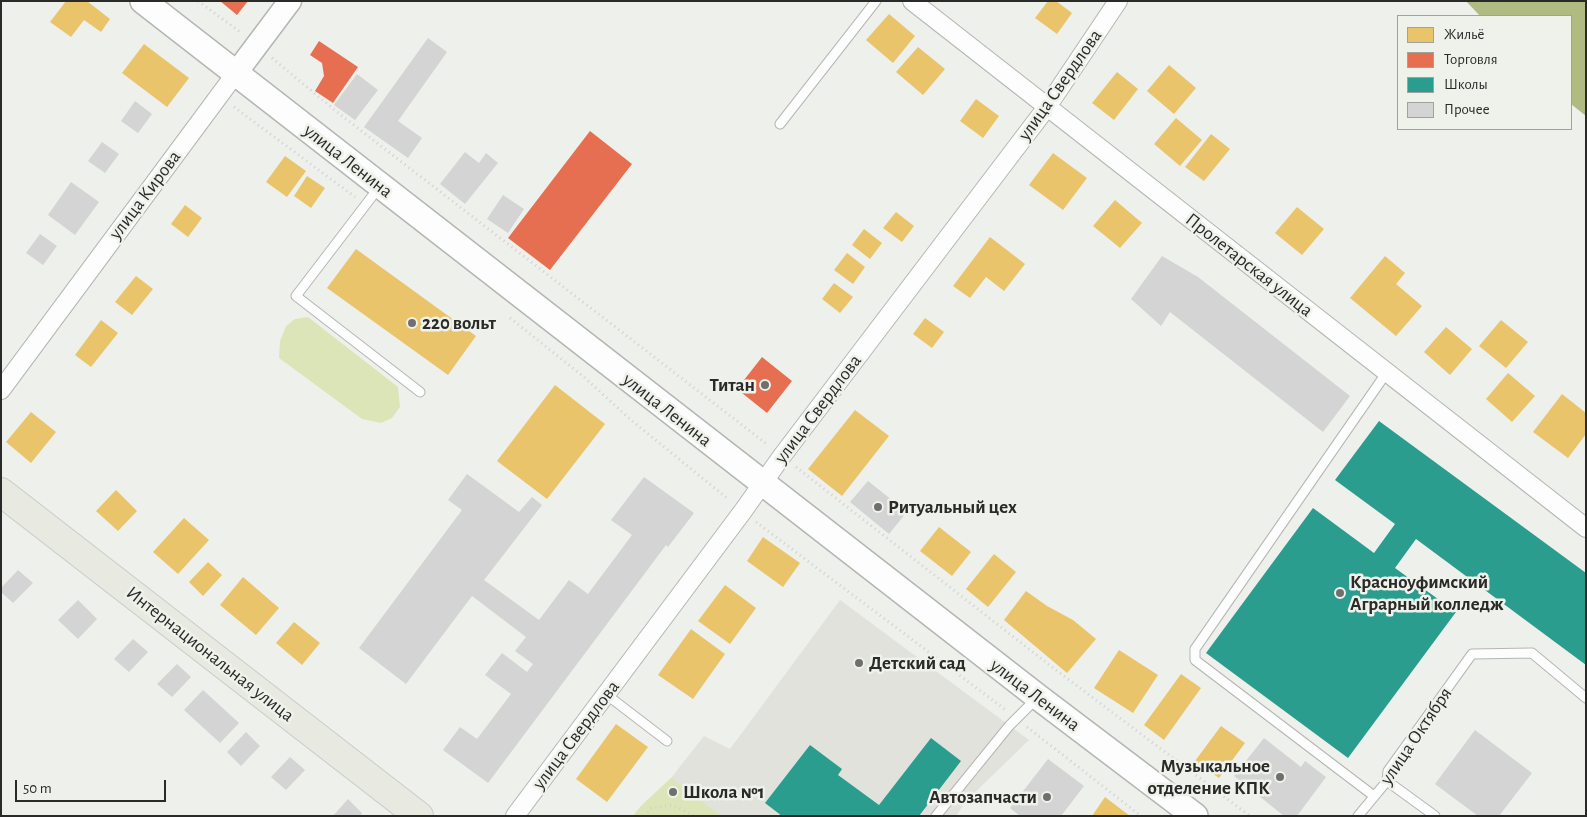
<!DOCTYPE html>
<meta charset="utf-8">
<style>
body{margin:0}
#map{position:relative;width:1587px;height:817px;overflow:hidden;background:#eef0ec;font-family:"Alegreya Sans",sans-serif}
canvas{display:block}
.frame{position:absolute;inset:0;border:2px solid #2a2b29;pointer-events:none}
.legend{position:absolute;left:1397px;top:15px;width:175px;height:115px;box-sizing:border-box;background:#eff1eb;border:1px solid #a0a29d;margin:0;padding:6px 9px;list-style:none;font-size:15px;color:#2a2b29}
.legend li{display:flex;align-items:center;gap:10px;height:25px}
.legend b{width:25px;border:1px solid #a0a29d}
.scale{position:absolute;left:15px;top:780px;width:151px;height:22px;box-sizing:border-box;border:2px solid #2a2b29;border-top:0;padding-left:6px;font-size:15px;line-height:18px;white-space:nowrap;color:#2a2b29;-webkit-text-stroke:4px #eff1eb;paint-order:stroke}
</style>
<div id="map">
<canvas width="1587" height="817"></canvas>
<div class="frame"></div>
<ul class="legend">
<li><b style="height:14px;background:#e9c46a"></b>Жильё</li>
<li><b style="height:14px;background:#e76f51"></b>Торговля</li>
<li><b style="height:14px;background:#2a9d8f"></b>Школы</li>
<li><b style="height:14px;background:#d3d4d3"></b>Прочее</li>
</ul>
<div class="scale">50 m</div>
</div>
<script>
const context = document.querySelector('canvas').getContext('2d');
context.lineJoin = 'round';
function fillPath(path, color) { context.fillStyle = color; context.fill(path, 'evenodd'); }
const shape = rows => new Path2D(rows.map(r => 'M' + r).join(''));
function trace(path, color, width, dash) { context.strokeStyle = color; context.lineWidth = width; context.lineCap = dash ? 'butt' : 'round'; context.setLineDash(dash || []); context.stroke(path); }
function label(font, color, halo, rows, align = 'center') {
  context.font = font + ' "Alegreya Sans",sans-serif'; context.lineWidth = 5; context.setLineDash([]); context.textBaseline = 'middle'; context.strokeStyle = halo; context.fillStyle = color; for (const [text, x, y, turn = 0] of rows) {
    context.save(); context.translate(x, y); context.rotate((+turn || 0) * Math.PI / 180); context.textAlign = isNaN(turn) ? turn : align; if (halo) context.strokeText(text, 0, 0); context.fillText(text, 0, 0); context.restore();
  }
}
const built = shape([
 [840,600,1029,740,966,801,956,816,633,816,641,806,671,778,704,736,730,749]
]);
const green = shape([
 [308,317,398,387,400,407,392,418,381,423,362,419,279,358,280,341,286,326,295,319],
 [671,778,721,816,633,816,641,806]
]);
const water = shape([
 [1466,1,1586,1,1586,116,1571,104,1571,16,1480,16]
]);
const homes = shape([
 [66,1,87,1,110,19,101,32,84,20,71,37,50,22],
 [1048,1,1056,1,1072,13,1057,34,1035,18],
 [889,14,915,36,893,63,866,40],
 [144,44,189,78,167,107,122,73],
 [918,47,945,69,923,95,896,72],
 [1169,65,1196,88,1174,114,1147,91],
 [1117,72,1138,89,1114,120,1092,103],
 [976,99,999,116,983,138,960,121],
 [1176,118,1202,140,1180,166,1154,144],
 [1211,134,1230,149,1204,181,1185,167],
 [1053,153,1087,178,1063,210,1029,185],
 [285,156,306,171,287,197,266,182],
 [307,176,325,188,311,208,294,196],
 [1115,200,1142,223,1120,248,1093,226],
 [185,205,202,218,188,237,171,224],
 [1297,207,1324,229,1302,255,1275,233],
 [896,212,914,226,902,242,883,228],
 [864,229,882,243,870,259,852,245],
 [990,237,1025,264,1004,291,986,277,970,298,953,286],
 [356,249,476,336,448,375,327,288],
 [847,253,865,267,853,284,834,270],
 [1385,256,1405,273,1396,284,1422,306,1396,336,1350,298],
 [136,276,153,289,132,315,115,302],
 [834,283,853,297,840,313,822,299],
 [925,318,944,332,932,348,913,334],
 [101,320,118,333,91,367,75,355],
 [1501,320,1528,342,1506,368,1479,346],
 [1446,327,1472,349,1450,375,1424,352],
 [1508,373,1535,396,1512,422,1486,399],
 [555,385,605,424,547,499,497,461],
 [1562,394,1586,413,1586,434,1568,458,1533,432],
 [855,410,889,436,842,496,808,469],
 [31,412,56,432,31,463,6,442],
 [116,490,137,511,118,531,96,511],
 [184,518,209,540,178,574,153,552],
 [939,527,971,552,952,576,920,551],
 [763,537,800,563,783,587,747,561],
 [994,554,1016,572,988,607,966,589],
 [208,562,222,575,203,596,189,582],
 [243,577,279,608,256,635,220,605],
 [725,585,756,608,730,644,698,621],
 [1026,591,1047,606,1073,620,1096,639,1067,673,1004,620],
 [294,622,320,643,302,665,276,643],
 [691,629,725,654,693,699,658,675],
 [1119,650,1158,675,1133,713,1094,688],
 [1181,674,1201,688,1164,740,1144,725],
 [616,724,648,747,607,802,576,779],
 [1221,726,1245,743,1219,778,1195,761],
 [1105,797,1130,816,1092,816]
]);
const shops = shape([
 [220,1,248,1,237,15],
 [319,41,358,67,333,103,315,91,324,76,322,63,310,55],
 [590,131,632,164,550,270,508,238],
 [762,357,792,381,767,413,737,389]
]);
const schools = shape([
 [1379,421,1586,573,1586,665,1416,539,1395,568,1456,612,1348,758,1206,653,1313,508,1374,553,1395,524,1335,480],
 [931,738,961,761,919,816,782,816,765,803,810,745,842,769,838,775,879,805]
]);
const building = shape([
 [428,38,447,52,398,121,422,138,408,158,364,127],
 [357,74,378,90,355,120,334,105],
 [135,101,152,114,138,133,121,121],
 [102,142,119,154,105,173,88,161],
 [465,152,479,163,486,153,498,163,465,204,440,184],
 [71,182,99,202,75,235,48,215],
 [503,195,524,209,508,233,487,219],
 [40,234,57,246,43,265,26,253],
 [1162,256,1198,277,1350,396,1323,432,1170,312,1161,326,1131,299],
 [467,474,519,512,532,497,542,505,484,580,539,620,569,580,588,594,632,535,611,520,644,477,694,513,668,547,666,545,488,783,443,750,460,727,477,739,511,694,485,675,502,653,527,672,533,664,515,651,526,637,472,596,406,684,359,648,462,510,448,500],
 [868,481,907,512,889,534,850,502],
 [18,570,33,583,13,603,1,592,1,588],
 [78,600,97,619,78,639,58,620],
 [133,639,148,652,129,672,114,659],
 [177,664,191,677,172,697,157,684],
 [203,690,239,723,220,743,184,710],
 [1475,730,1532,773,1499,816,1478,816,1435,784],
 [246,732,260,746,241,766,227,752],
 [1264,738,1301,767,1305,761,1326,777,1297,816,1284,816,1234,776],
 [290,757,305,770,286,790,271,777],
 [1048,759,1084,786,1061,816,1020,816,1010,808],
 [348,799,362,813,360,816,333,816]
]);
const path = shape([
 [198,1,240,32],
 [272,58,337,112,768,445],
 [234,107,355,197],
 [510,318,584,377,631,420,728,499],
 [796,467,1052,667,1250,816],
 [756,522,1007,711],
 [1027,727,1141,816],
 [644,816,651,808,672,805,695,816]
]);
const service = shape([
 [780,124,876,1],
 [380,186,296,296,420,392],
 [607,695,667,741],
 [1387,781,1435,816],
 [1374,796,1195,660,1195,649,1387,372],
 [936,816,1009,726,1038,697],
 [1358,816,1387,781,1388,771,1472,654,1532,653,1586,698]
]);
const minor = shape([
 [912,1,1586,528],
 [1,390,236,73],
 [515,816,743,511,782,456,1047,107,1118,1]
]);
const tertiary = shape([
 [236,73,290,1]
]);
const secondary = shape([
 [143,1,1038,697,1195,816]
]);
const primary = shape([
 [1,492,419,816]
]);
const markers = [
 [412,323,5,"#6f706d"],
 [765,385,5,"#6f706d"],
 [878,507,5,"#6f706d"],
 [1340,593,5,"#6f706d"],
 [859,663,5,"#6f706d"],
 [1280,777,5,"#6f706d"],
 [673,792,5,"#6f706d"],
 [1047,797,5,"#6f706d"]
];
const streetNames = [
 ["улица Свердлова",1060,85,-55],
 ["улица Ленина",348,161,38],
 ["улица Кирова",145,195,-53],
 ["Пролетарская улица",1249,265,38],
 ["улица Свердлова",818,409,-53],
 ["улица Ленина",667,410,38],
 ["Интернациональная улица",210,654,38],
 ["улица Ленина",1035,695,37],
 ["улица Свердлова",576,735,-53],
 ["улица Октября",1416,736,-56]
];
const poiNames = [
 ["220 вольт",422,323],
 ["Титан",755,385,"right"],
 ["Ритуальный цех",888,507],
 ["Красноуфимский",1350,582],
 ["Аграрный колледж",1350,604],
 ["Детский сад",869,663],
 ["Музыкальное",1270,766,"right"],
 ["отделение КПК",1270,788,"right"],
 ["Школа №1",683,792],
 ["Автозапчасти",1037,797,"right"]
];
fillPath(built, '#e0e2db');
fillPath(green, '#dce5b8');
fillPath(water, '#b0bb82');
fillPath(homes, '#e9c46a');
fillPath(shops, '#e76f51');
fillPath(schools, '#2a9d8f');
fillPath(building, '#d3d4d3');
trace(service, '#b5b6b3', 11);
trace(minor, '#b5b6b3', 20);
trace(tertiary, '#b5b6b3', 25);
trace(secondary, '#b5b6b3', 28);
trace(primary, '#cacbc9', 30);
trace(path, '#d0d0cf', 3, [1, 4]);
trace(service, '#fcfdfc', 9);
trace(minor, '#fcfdfc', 18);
trace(tertiary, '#fcfdfc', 22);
trace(secondary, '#fcfdfc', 25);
trace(primary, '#e8eae2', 28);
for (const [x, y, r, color] of markers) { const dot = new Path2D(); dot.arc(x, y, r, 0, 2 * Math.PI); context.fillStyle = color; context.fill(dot); trace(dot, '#eff1eb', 2); }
label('19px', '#2a2b29', '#eff1eb', streetNames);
label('bold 19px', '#2a2b29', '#eff1eb', poiNames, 'left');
</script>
